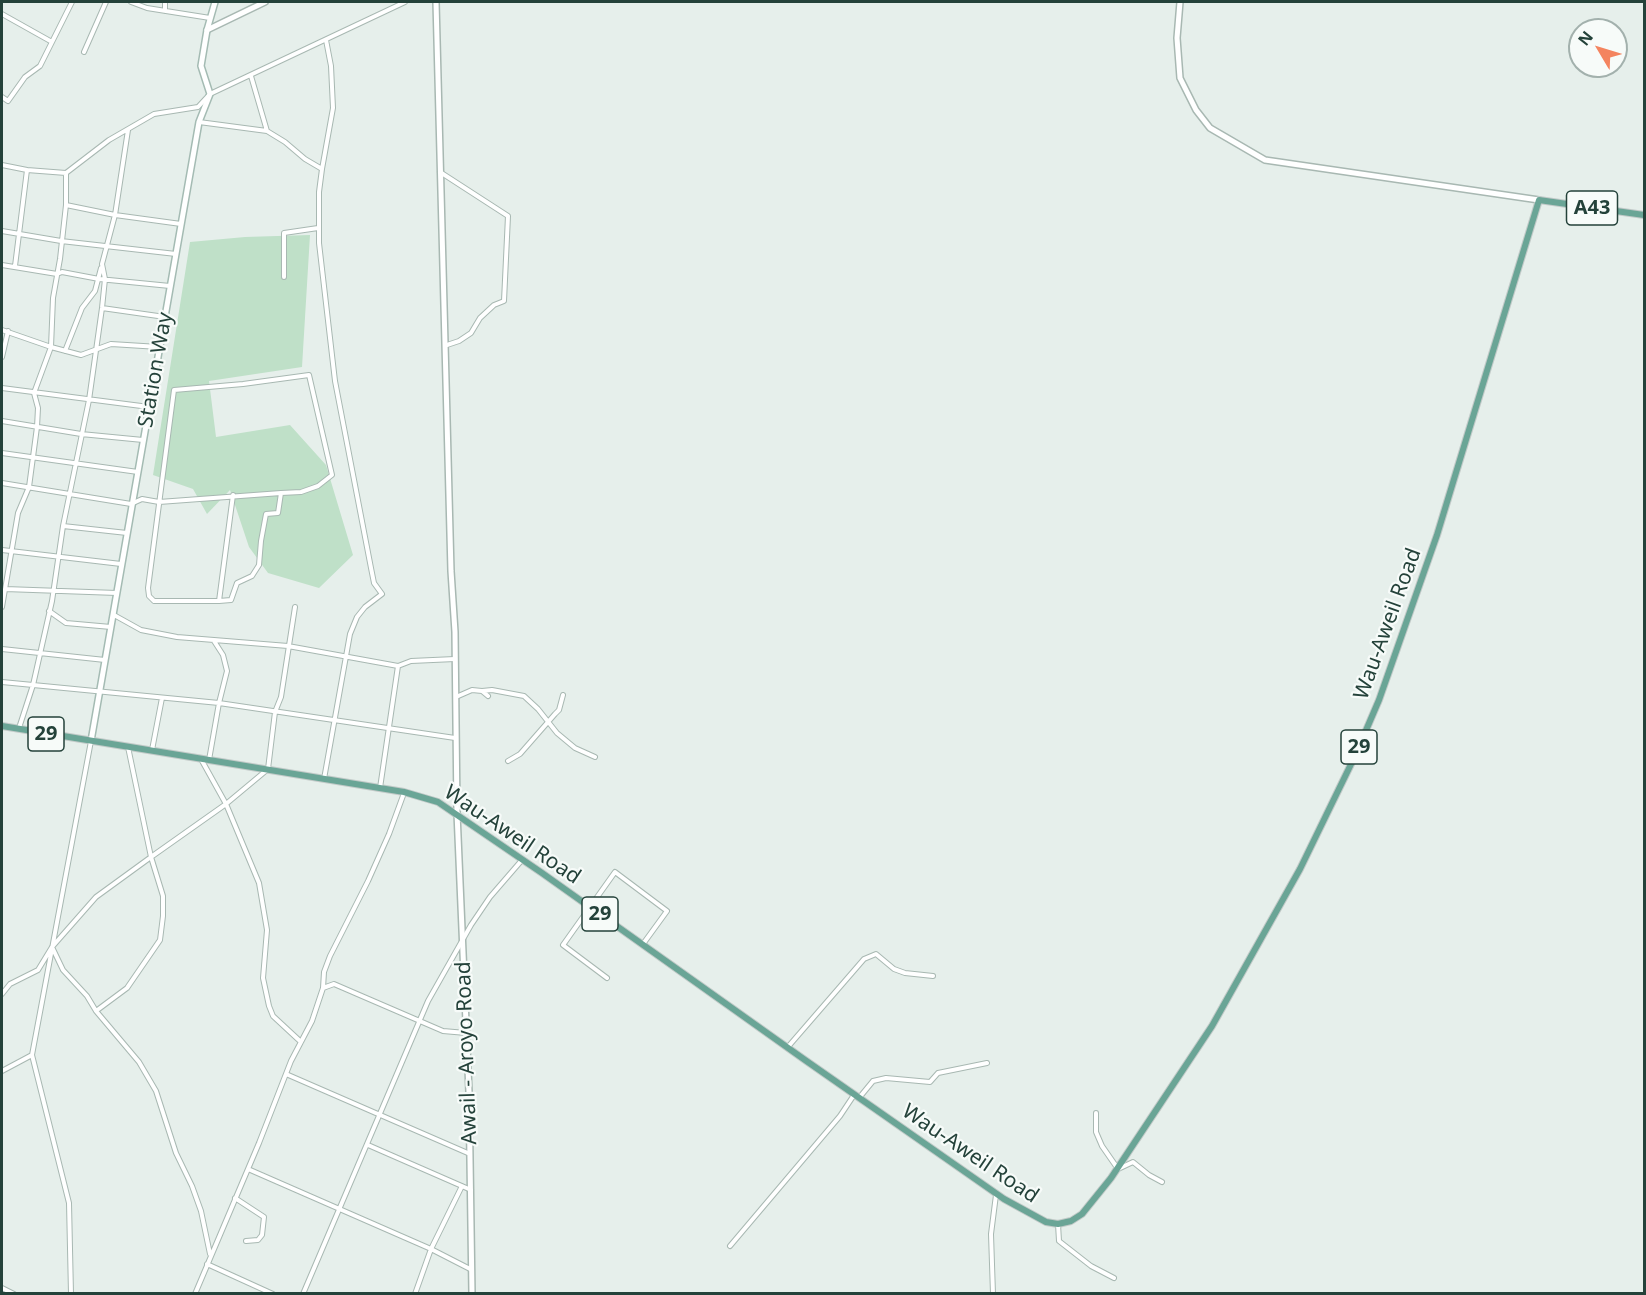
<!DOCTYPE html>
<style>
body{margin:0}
#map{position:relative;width:1646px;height:1295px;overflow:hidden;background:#e6efeb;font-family:"Noto Sans",sans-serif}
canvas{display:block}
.frame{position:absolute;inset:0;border:3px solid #24423a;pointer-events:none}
.north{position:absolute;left:1568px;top:18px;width:60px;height:60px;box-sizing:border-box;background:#f7fbf9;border:2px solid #a3b1ad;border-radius:50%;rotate:308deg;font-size:16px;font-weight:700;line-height:24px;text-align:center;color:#24423a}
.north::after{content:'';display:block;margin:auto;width:21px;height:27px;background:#f4845f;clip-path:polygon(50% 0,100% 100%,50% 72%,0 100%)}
</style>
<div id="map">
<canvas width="1646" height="1295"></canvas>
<div class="frame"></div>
<div class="north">N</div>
</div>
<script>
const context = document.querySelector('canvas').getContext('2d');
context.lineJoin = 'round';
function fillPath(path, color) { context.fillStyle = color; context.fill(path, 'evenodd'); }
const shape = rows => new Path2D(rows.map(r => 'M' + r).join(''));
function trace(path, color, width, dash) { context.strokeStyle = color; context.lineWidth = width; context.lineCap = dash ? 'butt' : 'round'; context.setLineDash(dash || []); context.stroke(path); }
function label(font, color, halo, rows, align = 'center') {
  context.font = font + ' "Noto Sans",sans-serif'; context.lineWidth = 4.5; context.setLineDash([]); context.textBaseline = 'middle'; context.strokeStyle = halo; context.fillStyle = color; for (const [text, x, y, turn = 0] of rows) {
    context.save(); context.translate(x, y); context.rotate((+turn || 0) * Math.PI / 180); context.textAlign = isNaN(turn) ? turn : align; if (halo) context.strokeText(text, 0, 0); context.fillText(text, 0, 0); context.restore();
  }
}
const green = shape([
 [310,235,302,367,209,381,216,437,290,425,326,465,353,555,319,588,268,573,249,547,230,490,207,514,193,489,153,475,190,242,245,237]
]);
const minor = shape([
 [131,2,147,8,210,18],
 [165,2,165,11],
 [2,14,52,42],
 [84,52,106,2],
 [251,76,267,131],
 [2,97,8,101,25,77,40,66,72,2],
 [199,122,267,131,285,142,305,159,322,169,319,192,319,243,335,381,371,568,374,583,382,594,365,607,357,617,350,634,324,779],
 [2,165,27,170,15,266],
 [322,169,333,108,331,66,326,40],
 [27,170,66,173,109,140,154,114,198,107,210,94,405,2],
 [440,172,508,216,504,301,494,305,480,318,471,333,459,341,447,345],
 [66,205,115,215,181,224],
 [2,231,61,241,176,254],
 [2,265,57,274,62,272,99,279,170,286],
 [284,277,284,233,318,228],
 [102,308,165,317],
 [2,330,51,347,81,355,111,344,159,347],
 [65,351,82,308,95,291,101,268],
 [2,357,8,331],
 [2,388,149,407],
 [2,421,81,434,143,440],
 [2,453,138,472],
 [2,483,131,504,142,499,159,502,281,493],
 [63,526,127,533],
 [2,550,121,564],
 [5,589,117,593],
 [219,601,231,600,237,583,252,576,259,565,261,541,266,514,278,513,281,493,301,492,318,486,332,475,309,375,243,384,174,390,148,588,149,596,154,601,219,601,233,495],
 [2,607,18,513,29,487,37,427,38,408,34,393,51,347,53,298,60,259,66,205,66,173],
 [295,607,281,697,275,712,268,769,226,804,259,883,267,930,263,978,269,1006,273,1016,301,1042],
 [49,611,66,623,111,627],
 [114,615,141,630,177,637,288,646,398,666,411,661,455,659],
 [2,649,105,660],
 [2,682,219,703,455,738],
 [482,691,492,690,524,696,538,709,557,733,575,748,595,757],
 [456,697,472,690,482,691,488,696],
 [19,728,33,685,52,601,63,526,89,400,102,308,105,279,102,264,115,215,128,130],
 [152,750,162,698],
 [209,760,219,703,227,671,223,655,214,641],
 [508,761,520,754,555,714,559,710,563,695],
 [380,788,398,666],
 [52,947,63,970,87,996,96,1011,127,988,160,940,163,916,163,896,151,857,226,804,201,759],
 [607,978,563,945,615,872,667,911,643,944],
 [323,988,334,984,443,1031,466,1033],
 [2,994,10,984,38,970,52,947,96,897,151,857,128,747],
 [96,1011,139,1062,156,1091,176,1153,192,1186,201,1211,210,1254],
 [787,1048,864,959,876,954,894,969,905,973,933,976],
 [32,1055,69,1203,71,1294],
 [2,1071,32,1055,91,741],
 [286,1074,470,1154],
 [859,1098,873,1081,886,1078,930,1082,938,1073,987,1063],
 [1096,1113,1096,1132,1102,1146,1118,1169,1133,1162,1149,1175,1162,1182],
 [368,1145,471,1190],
 [248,1169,431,1249,472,1270],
 [235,1198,264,1217,262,1235,258,1240,246,1241],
 [1058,1224,1059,1241,1091,1266,1114,1278],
 [730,1246,840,1116,854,1095],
 [207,1264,273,1294],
 [2,1288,14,1294],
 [195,1294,259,1143,291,1061,312,1021,323,988,324,972,330,956,368,881,389,834,404,793],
 [303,1294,428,1001,471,925,490,897,522,860],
 [415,1294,431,1249,462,1186],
 [993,1294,991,1234,996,1195]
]);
const tertiary = shape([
 [436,2,451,571,455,632,457,813,469,1092,472,1294],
 [1180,2,1177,38,1180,78,1196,110,1210,128,1265,160,1539,200],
 [207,30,265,2]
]);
const secondary = shape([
 [91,741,199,122,210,94,201,66,207,30,215,2]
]);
const primary = shape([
 [2,726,404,792,438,802,542,873,805,1060,1004,1199,1046,1222,1058,1224,1071,1221,1082,1214,1111,1178,1212,1026,1300,869,1355,756,1379,700,1437,535,1539,200,1644,215]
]);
const shields = [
 [1592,208,51],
 [46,734,36],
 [1359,747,36],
 [600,914,36]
];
const shieldNames = [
 ["A43",1592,208],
 ["29",46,734],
 ["29",1359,747],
 ["29",600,914]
];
const streetNames = [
 ["Station Way",156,370,-80],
 ["Wau-Aweil Road",1388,624,-70],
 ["Wau-Aweil Road",512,835,34],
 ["Awail - Aroyo Road",467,1053,-92],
 ["Wau-Aweil Road",970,1154,34]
];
fillPath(green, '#bfe0c8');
trace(minor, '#a8b8b2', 6);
trace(tertiary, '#a8b8b2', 8);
trace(secondary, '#a4bbb3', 8);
trace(primary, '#c2cac8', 8);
trace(minor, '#fff', 4);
trace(tertiary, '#fff', 5);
trace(secondary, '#fff', 5);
trace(primary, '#6aa596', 6);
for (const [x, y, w] of shields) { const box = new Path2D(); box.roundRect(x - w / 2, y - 17, w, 34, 4.5); context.fillStyle = '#f7fbf9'; context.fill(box); trace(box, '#24423a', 1.5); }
label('bold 20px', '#24423a', null, shieldNames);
label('21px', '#24423a', '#f7fbf9', streetNames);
</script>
